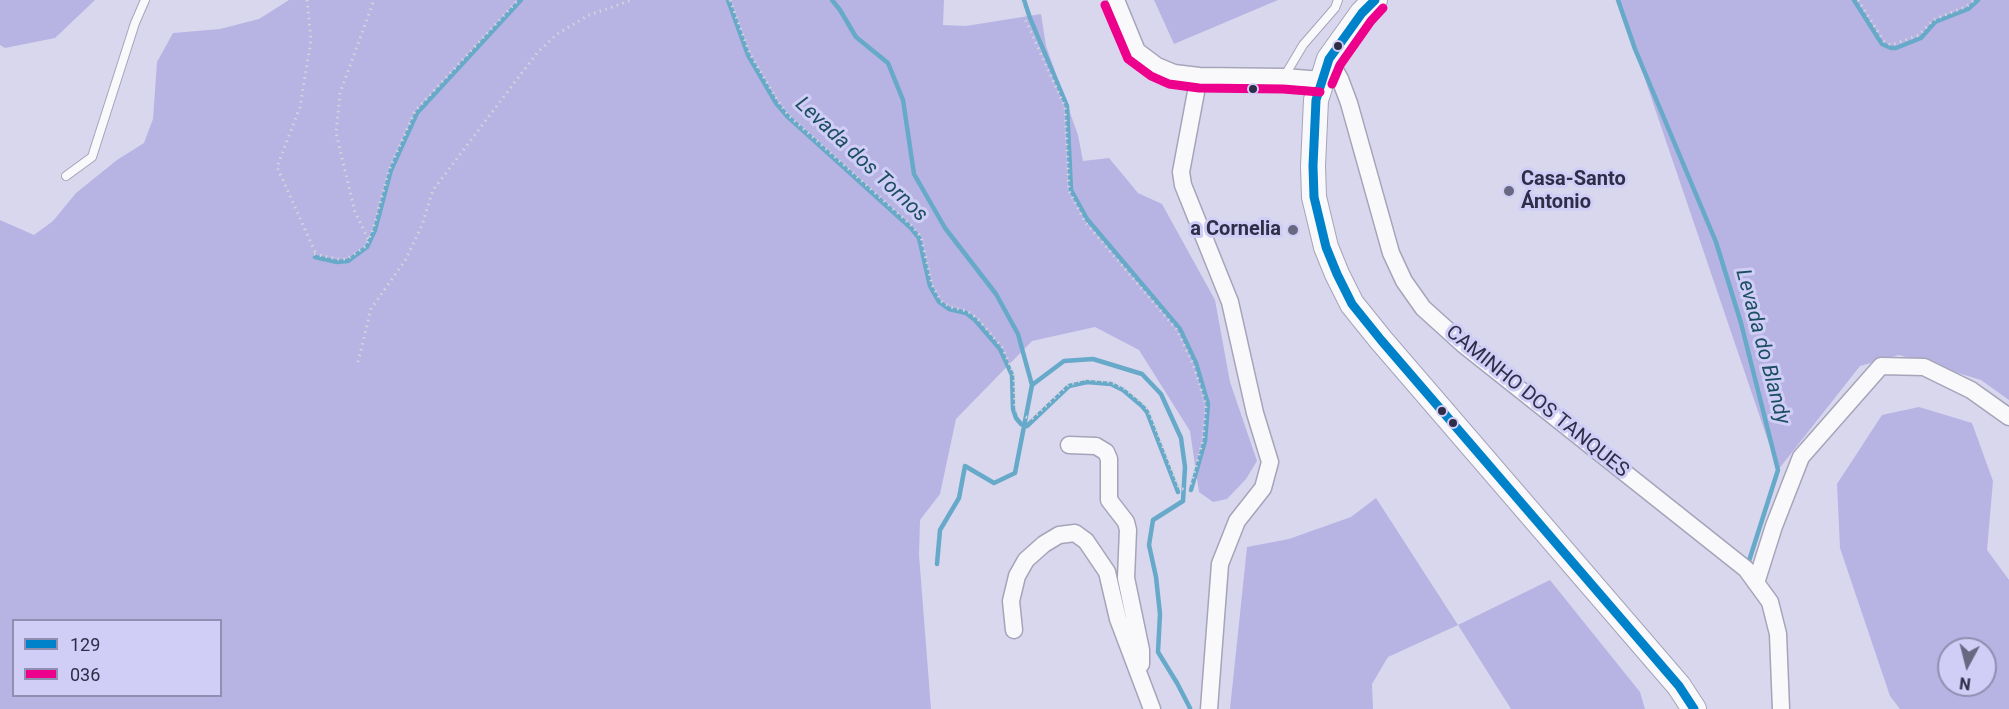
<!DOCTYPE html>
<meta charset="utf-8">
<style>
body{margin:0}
#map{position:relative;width:2009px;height:709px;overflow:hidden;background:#d8d7ee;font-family:Roboto,sans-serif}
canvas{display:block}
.legend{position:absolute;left:12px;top:619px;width:210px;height:78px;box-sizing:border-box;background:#d0cef7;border:2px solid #908eb1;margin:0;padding:8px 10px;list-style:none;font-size:18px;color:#2f2d47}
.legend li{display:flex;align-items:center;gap:12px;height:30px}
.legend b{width:30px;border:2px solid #908eb1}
.north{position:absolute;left:1937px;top:637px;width:60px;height:60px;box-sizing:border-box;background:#d0cef7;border:2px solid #908eb1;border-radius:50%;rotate:187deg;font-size:16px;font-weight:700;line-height:24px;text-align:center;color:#2f2d47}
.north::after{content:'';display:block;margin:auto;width:21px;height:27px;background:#6a6881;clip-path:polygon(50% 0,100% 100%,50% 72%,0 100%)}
</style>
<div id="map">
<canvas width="2009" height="709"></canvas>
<ul class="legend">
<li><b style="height:8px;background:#0082ca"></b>129</li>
<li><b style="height:8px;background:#ec008c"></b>036</li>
</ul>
<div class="north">N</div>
</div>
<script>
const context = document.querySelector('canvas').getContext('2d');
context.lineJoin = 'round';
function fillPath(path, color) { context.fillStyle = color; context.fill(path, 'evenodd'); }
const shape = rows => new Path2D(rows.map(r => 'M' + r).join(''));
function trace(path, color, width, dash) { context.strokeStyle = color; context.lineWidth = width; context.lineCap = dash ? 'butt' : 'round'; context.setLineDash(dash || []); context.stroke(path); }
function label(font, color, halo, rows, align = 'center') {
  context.font = font + ' Roboto,sans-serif'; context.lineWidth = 6; context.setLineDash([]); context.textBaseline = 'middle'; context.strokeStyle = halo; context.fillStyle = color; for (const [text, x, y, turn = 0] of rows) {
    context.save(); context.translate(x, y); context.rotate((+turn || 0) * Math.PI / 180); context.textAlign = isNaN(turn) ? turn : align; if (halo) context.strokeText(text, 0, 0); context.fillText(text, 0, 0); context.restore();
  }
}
const green = shape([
 [0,0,95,0,55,38,5,48,0,45],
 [289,0,944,0,943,25,966,26,1041,14,1046,46,1078,135,1083,161,1109,158,1138,193,1162,204,1215,300,1230,382,1257,461,1246,479,1227,499,1213,502,1199,492,1190,431,1139,350,1095,327,1032,341,956,419,940,494,920,520,919,555,931,709,0,709,0,220,34,235,53,221,76,193,117,160,144,143,153,119,157,62,173,33,220,29,259,19],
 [14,620,220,620,220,696,14,696],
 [1154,0,1278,0,1174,44],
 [1618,0,2009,0,2009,400,1981,380,1899,355,1860,366,1778,470],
 [1919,407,1972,423,1993,481,1987,550,2009,580,2009,709,1900,709,1890,696,1840,548,1837,484,1882,415],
 [1949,649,1985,649,1985,685,1949,685],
 [1376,498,1458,625,1550,580,1640,692,1645,709,1511,709,1458,625,1388,657,1372,684,1373,709,1230,709,1247,547,1289,539,1351,517]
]);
const stream = shape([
 [728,0,748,55,776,103,787,116,911,228,919,238,930,286,939,302,949,309,966,313,975,320,1000,349,1012,375,1013,409,1016,418,1021,424],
 [832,0,840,10,856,37,888,63,903,100,914,174,945,228,996,294,1018,334,1032,385,1015,473,994,483,965,466,959,498,940,530,937,564],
 [1024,0,1030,18,1067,106,1071,190,1087,219,1180,329,1196,363,1208,404,1205,441,1191,490],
 [1618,0,1635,49,1716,242,1741,323,1778,470,1748,564],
 [1854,0,1882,44,1891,48,1896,48,1921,38,1935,22,1968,9,1978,0],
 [315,257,337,262,348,261,367,247,375,230,391,170,417,113,521,0],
 [1032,385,1064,361,1093,359,1142,374,1161,394,1181,438,1185,467,1183,501,1153,520,1149,545,1156,577,1160,614,1158,652,1177,683,1190,708],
 [1027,426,1069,386,1087,382,1111,384,1123,390,1142,406,1147,412,1178,492]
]);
const path = shape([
 [307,0,311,40,300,107,277,167,316,254],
 [730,0,750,54,778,101,788,115,912,226,921,237,932,285,941,301,950,307,967,311,977,318,1002,347,1014,374,1015,406,1017,411,1026,417,1033,418,1068,385,1086,379,1111,382,1124,388,1144,404,1149,411,1179,488,1187,490,1192,481,1203,440,1206,405,1193,364,1177,330,1085,222,1069,191,1065,107,1025,19,1021,0],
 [1858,0,1884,41,1891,45,1919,35,1933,20,1967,6,1974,0],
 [368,239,355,212,336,133,340,93,374,0],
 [314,254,337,259,347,259,366,246,373,229,389,170,415,111,518,0],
 [358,362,371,309,406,259,422,225,433,190,537,53,557,34,589,15,632,0]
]);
const lane = shape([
 [1284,77,1303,45,1335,8,1338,0],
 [66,176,92,157,135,23,145,0]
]);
const street = shape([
 [1116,0,1137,51,1157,66,1174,73,1199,76,1284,77,1321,80],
 [1329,59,1340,79,1349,103,1391,253,1404,281,1423,308,1464,345,1746,569,1770,602,1778,634,1781,709],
 [1199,76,1181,172,1183,185,1230,302,1255,413,1270,462,1263,488,1237,521,1220,564,1209,709],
 [1069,445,1096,446,1106,452,1109,459,1109,500,1126,522,1128,530,1126,578,1141,650,1141,664],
 [1756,583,1774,526,1801,457,1881,366,1924,367,1971,390,2009,417],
 [1014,630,1011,601,1017,576,1026,560,1044,544,1059,535,1075,533,1086,541,1107,572,1118,619,1152,709]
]);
const secondary = shape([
 [1375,0,1362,13,1329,59,1316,100,1313,166,1314,197,1326,247,1337,274,1352,304,1381,340,1679,686,1694,709]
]);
const bus1 = shape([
 [1375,0,1362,13,1329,59,1316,100,1313,166,1314,197,1326,247,1337,274,1352,304,1381,340,1679,686,1694,709]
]);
const bus2 = shape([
 [1105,5,1128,59,1151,76,1169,84,1199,88,1283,89,1320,92],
 [1332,84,1340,65,1371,21,1383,8]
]);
const markers = [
 [1338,46,5,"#2f2d47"],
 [1253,89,5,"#2f2d47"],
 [1509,191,6,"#6a6881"],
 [1293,230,6,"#6a6881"],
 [1442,411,5,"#2f2d47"],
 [1453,423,5,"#2f2d47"]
];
const poiNames = [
 ["Casa-Santo",1521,180],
 ["Ántonio",1521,203],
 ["a Cornelia",1281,230,"right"]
];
const streetNames = [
 ["CAMINHO DOS TANQUES",1537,402,39]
];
const waterNames = [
 ["Levada dos Tornos",861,160,43],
 ["Levada do Blandy",1762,347,75]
];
fillPath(green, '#b7b4e4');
trace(stream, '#67a9c8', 4.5);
trace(lane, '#a5a4b9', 10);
trace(street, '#a5a4b9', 19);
trace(secondary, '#a5a4b9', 26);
trace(path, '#d5d4db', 3, [1.5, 4.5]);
trace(lane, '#f9f9fc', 8);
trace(street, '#f9f9fc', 16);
trace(secondary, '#f9f9fc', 24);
trace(bus1, '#0082ca', 9);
trace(bus2, '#ec008c', 9);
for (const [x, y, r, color] of markers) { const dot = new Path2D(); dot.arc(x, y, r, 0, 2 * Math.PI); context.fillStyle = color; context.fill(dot); trace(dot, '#d0cef7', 2); }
label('bold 20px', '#2f2d47', '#d0cef7', poiNames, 'left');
label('20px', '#2f2d47', '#d0cef7', streetNames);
label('italic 21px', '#1b4e61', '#d0cef7', waterNames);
</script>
